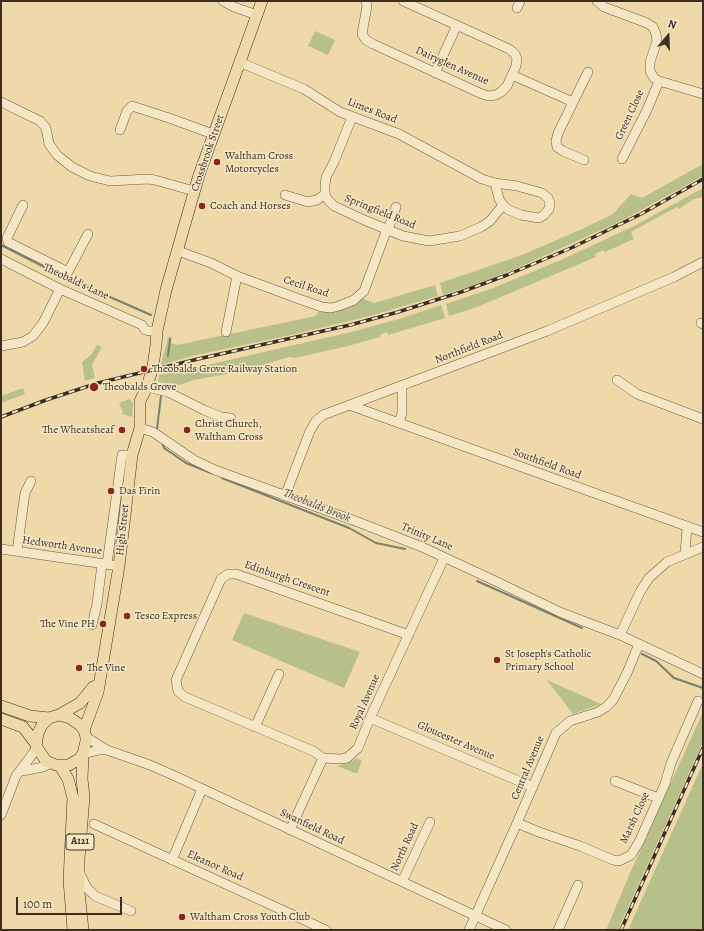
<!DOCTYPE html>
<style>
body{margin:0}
#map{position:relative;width:704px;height:931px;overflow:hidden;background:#f0d9a8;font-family:Alegreya,serif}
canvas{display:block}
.frame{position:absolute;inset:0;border:2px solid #3d2e24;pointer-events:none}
.north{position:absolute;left:648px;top:16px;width:40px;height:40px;-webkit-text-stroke:3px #f5e6c6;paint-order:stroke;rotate:19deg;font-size:11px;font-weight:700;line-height:16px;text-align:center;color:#3d2e24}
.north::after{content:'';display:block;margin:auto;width:14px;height:18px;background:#3d2e24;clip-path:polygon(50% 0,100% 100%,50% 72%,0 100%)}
.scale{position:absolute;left:16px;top:897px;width:106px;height:18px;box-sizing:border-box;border:2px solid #3d2e24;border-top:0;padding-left:5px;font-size:12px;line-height:14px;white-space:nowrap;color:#3d2e24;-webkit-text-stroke:3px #f5e6c6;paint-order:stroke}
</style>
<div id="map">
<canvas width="704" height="931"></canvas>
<div class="frame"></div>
<div class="north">N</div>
<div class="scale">100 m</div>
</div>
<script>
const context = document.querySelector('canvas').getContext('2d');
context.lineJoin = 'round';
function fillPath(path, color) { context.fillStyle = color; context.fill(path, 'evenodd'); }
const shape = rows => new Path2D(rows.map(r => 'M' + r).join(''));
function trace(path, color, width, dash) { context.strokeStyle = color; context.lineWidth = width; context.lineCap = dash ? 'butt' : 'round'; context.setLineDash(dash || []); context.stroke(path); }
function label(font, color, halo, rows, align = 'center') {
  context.font = font + ' Alegreya,serif'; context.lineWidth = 3; context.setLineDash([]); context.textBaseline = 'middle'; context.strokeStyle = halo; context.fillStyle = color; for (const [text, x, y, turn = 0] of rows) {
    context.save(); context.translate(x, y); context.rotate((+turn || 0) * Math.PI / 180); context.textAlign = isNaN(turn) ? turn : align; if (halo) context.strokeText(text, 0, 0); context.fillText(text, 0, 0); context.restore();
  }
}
const green = shape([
 [315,31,335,40,328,55,308,46],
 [703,164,703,176,621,221,513,270,474,285,443,295,440,283,522,255,582,229,613,214,631,194,642,198],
 [703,188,703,197,694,199,679,209,677,207,631,232,634,239,627,242,605,252,603,250,595,254,596,257,477,307,449,316,446,304,493,288,561,260,634,226],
 [435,285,438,296,370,316,291,335,192,356,161,365,168,337,172,337,171,343,177,345,316,316,318,312,331,311,361,298,374,303],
 [441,305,445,318,388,335,387,332,380,335,380,337,348,346,295,358,289,357,244,371,194,380,180,385,159,382,158,380,159,375,203,366,351,332,399,319],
 [97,345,102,347,92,365,95,378,85,381,82,362,91,355],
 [23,388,25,394,1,403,1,396],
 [129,399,133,403,132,417,122,414,123,412,119,403],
 [244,613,360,652,344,688,232,640],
 [547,680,601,704,573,714],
 [703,712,703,742,618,930,606,930,630,873],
 [356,758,362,761,357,773,355,773,337,766,353,761],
 [703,763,703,930,628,930]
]);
const stream = shape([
 [1,245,64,277],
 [69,279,151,315],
 [168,356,170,339],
 [158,432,157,429,161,396],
 [162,442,164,448,186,463,211,473],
 [222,478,349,528,376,543,405,549],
 [477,581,582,628],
 [642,654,656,661,674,678,703,688]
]);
const minor = shape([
 [223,1,234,7,257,15],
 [366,1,367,6,362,34,366,40,373,44,482,94,489,96,496,95,501,92,507,86,516,66,517,59,515,54,509,49,485,38,403,1],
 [597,1,604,7,647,23,653,27,656,34,657,41,650,62,650,71,654,78,659,81,703,94],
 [517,8,520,1],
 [239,62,304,89,340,112,399,134,482,179,495,183,517,186,542,193,548,198,550,203,549,209,544,215,539,218,521,215,509,210,503,205,499,199,495,183],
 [435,73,457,25],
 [512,75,573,102],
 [1,102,40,121,46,128,49,144,57,155,72,167,90,176,110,181,148,179,155,180,194,191],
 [352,117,334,162,326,177,325,186,325,194,328,200,334,206,364,220,403,236,429,241,460,236,481,227,490,221,503,205],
 [120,130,127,111,132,106,169,118,213,134],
 [622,159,647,110,659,81],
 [584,160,563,151,557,147,556,141,558,133,588,72],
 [285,195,308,202,317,200,325,194],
 [23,205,7,238,8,242,68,272,88,234],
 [388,230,396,207],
 [178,251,211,263,237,276,302,300,322,307,331,308,339,306,354,300,364,291,387,229],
 [1,259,60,289,142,325,145,330,149,331,157,331],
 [701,323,703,324],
 [226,332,237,276],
 [1,346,23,342,33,336,43,323,60,289],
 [617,380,637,394,703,419],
 [147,387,168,392,204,410,221,417,231,418],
 [349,405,703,532],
 [399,423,402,413,402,386],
 [140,428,153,432,194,460,215,470,358,522,422,547,491,579,562,613,620,635,703,674],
 [285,496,310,431,316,421,323,415,547,331,674,277,703,262],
 [1,549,112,565],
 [17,551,25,493,31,481],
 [685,554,687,527],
 [107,564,122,455,132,455],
 [92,625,97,604,102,564],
 [620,635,640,592,649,578,667,562,703,547],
 [370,718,533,787],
 [255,727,279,674],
 [86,737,107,750,150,765,175,776,506,930],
 [83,754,99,750,107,750],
 [323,758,313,751,185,697,178,691,176,680,221,579,228,574,236,574,409,635],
 [22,771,43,767,51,763],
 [615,781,658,798],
 [1,815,16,776,37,748],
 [517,823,539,832,580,846,613,860,619,861,631,855,639,842,665,784,671,763,698,701],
 [94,824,326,930],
 [290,830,323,758,340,759,347,758,358,748,370,718,444,558],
 [172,860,202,789],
 [79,872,87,888,95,896,131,911],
 [402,882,430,822],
 [469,930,517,823,556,733,570,721,598,712,606,707,613,700,627,673,639,644],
 [558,930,578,885]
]);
const major = shape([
 [1,706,30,716,49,718],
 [59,715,70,718,80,725,84,730,86,737,86,741,83,754,79,759,69,765,56,765,46,761,36,746,38,733,42,725,49,718,59,715],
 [59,715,80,703,93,687,98,685],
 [1,719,23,727,36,744],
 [84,730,98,692,119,566,132,455,140,428,140,401,147,387,153,366,156,345,157,331,166,290,199,175,262,1],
 [60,766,68,779,73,798,69,880,73,930],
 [83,930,79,892,79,859,84,797,82,779,83,754]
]);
const rail = shape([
 [1,417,46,400,98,383,198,359,350,325,398,312,461,292,507,275,571,248,641,214,703,179],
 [621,930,703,748]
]);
const markers = [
 [217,162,4,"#8f2418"],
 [202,206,4,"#8f2418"],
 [144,369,4,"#8f2418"],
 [94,387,5,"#8f2418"],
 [122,430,4,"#8f2418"],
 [187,430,4,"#8f2418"],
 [111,491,4,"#8f2418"],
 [127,616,4,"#8f2418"],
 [103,624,4,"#8f2418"],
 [497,660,4,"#8f2418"],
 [79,668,4,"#8f2418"],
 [182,917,4,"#8f2418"]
];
const shields = [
 [80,842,28]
];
const shieldNames = [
 ["A121",80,842]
];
const streetNames = [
 ["Dairyglen Avenue",452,66,24],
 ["Limes Road",372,111,21],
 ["Green Close",630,115,-65],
 ["Crossbrook Street",208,153,-71],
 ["Springfield Road",380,212,22],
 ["Theobald's Lane",76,282,25],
 ["Cecil Road",306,287,18],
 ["Northfield Road",469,348,-21],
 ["Southfield Road",547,464,20],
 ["High Street",123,530,-84],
 ["Trinity Lane",427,537,23],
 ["Hedworth Avenue",62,546,8],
 ["Edinburgh Crescent",287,579,19],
 ["Royal Avenue",365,702,-66],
 ["Gloucester Avenue",456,741,23],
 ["Central Avenue",528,768,-67],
 ["Marsh Close",635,818,-65],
 ["Swanfield Road",312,827,25],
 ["North Road",405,847,-65],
 ["Eleanor Road",215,866,24]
];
const poiNames = [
 ["Waltham Cross",225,156],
 ["Motorcycles",225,169],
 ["Coach and Horses",210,206],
 ["Theobalds Grove Railway Station",152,369],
 ["Theobalds Grove",103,387],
 ["Christ Church,",195,424],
 ["Waltham Cross",195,437],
 ["The Wheatsheaf",114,430,"right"],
 ["Das Firin",119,491],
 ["Tesco Express",135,616],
 ["The Vine PH",95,624,"right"],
 ["St Joseph's Catholic",505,654],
 ["Primary School",505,667],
 ["The Vine",87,668],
 ["Waltham Cross Youth Club",190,917]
];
const waterNames = [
 ["Theobalds Brook",317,506,22]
];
fillPath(green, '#b7c089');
trace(stream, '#758271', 2);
trace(minor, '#6a5945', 10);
trace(major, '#3d2e24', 12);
trace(minor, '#f5e6c6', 9);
trace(major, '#f0d9a8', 11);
trace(rail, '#3d2e24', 3.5);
trace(rail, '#f5e6c6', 2, [6]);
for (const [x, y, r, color] of markers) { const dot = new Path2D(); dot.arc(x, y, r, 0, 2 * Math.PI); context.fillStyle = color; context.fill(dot); trace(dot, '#f5e6c6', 1.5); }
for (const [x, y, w] of shields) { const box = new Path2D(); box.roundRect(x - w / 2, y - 8, w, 16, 3); context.fillStyle = '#f5e6c6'; context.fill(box); trace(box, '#3d2e24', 1); }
label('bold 10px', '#3d2e24', null, shieldNames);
label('11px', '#3d2e24', '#f5e6c6', streetNames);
label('11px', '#3d2e24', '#f5e6c6', poiNames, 'left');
label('italic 12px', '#504a3e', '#f5e6c6', waterNames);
</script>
